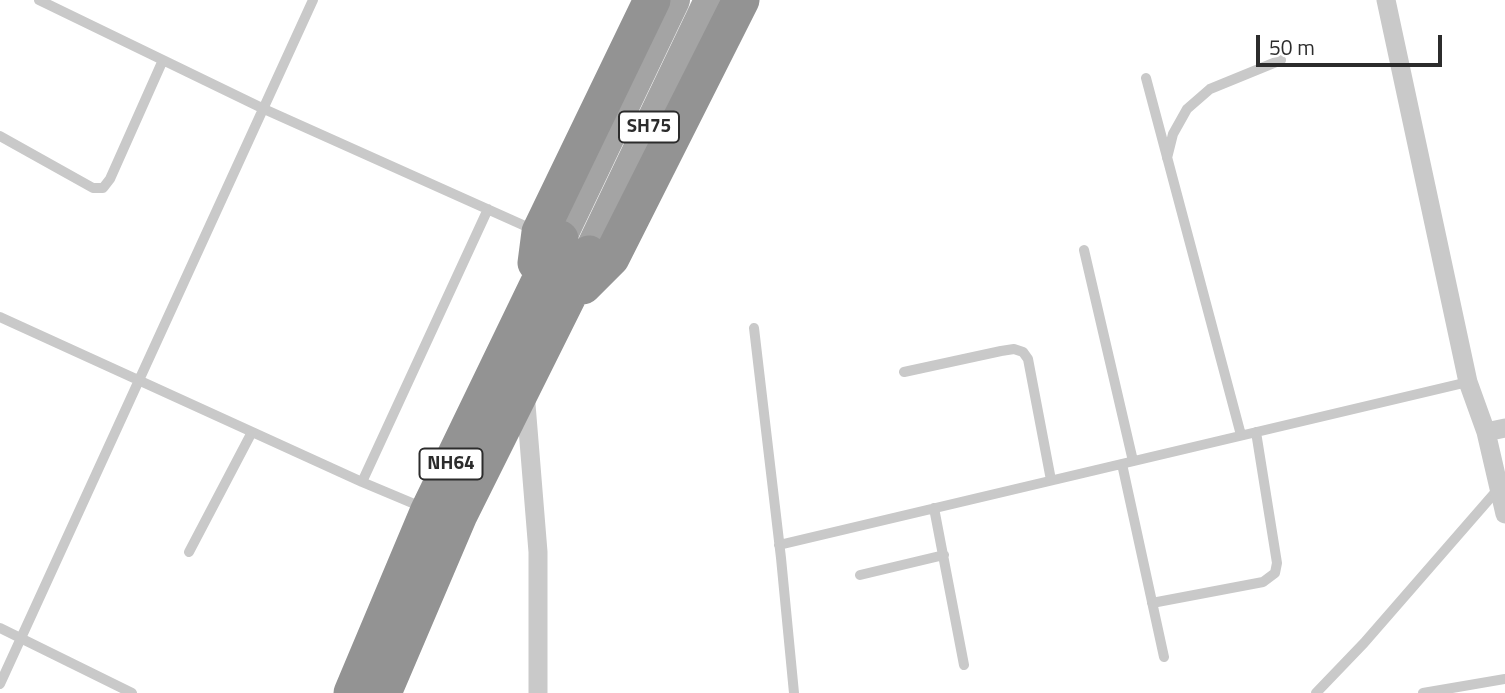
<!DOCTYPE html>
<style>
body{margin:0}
#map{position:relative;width:1505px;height:693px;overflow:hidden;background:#fff;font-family:"Titillium Web",sans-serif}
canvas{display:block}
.scale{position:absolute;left:1256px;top:35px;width:186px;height:32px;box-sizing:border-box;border:4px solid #2c2c2c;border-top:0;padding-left:9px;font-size:21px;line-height:24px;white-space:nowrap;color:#2c2c2c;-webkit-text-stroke:5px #fff;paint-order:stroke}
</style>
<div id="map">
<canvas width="1505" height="693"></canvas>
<div class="scale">50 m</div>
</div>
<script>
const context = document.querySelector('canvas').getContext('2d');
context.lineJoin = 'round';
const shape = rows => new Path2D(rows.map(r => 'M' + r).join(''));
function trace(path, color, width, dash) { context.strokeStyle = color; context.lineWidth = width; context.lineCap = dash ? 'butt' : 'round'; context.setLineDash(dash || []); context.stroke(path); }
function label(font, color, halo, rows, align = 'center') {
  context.font = font + ' "Titillium Web",sans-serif'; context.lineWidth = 7; context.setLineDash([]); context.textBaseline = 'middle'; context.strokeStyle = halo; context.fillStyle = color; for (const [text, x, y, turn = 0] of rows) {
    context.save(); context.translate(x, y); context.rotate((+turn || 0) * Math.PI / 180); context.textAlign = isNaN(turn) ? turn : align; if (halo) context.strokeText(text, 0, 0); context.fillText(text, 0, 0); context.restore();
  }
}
const lane = shape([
 [39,0,264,109,534,230],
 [1146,78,1241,435],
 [0,136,93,188,103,188,110,179,163,60],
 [1167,158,1173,134,1187,109,1210,89,1281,60],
 [1084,250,1133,461],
 [0,317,362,482,424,508],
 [754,328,781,558,794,693],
 [904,372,1001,351,1014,349,1023,352,1028,359,1051,480],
 [1122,464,1164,657],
 [362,482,488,209],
 [934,508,964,665],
 [779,545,1468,382],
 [189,552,252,432],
 [860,575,944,555],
 [1152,603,1263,582,1275,573,1277,563,1256,432],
 [0,628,132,693],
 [0,684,313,0],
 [1316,693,1364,643,1499,488],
 [1423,693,1505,679]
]);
const street = shape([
 [1386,0,1468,382,1486,432,1505,514],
 [525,392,538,552,538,693],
 [1486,432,1505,428]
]);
const primary = shape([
 [560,239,674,0],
 [589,254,710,0]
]);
const highway = shape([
 [536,263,540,232,652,0],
 [583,286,611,258,741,0],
 [352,693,429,510,560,239],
 [383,693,459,515,589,254]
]);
const shields = [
 [649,127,60],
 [451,464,63]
];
const shieldNames = [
 ["SH75",649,127],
 ["NH64",451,464]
];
trace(lane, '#c9c9c9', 10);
trace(street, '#c9c9c9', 19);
trace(primary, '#a4a4a4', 32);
trace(highway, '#939393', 37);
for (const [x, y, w] of shields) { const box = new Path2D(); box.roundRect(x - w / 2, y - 15.5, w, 31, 5); context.fillStyle = '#fff'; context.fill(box); trace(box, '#2c2c2c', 2); }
label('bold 19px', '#2c2c2c', null, shieldNames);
</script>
